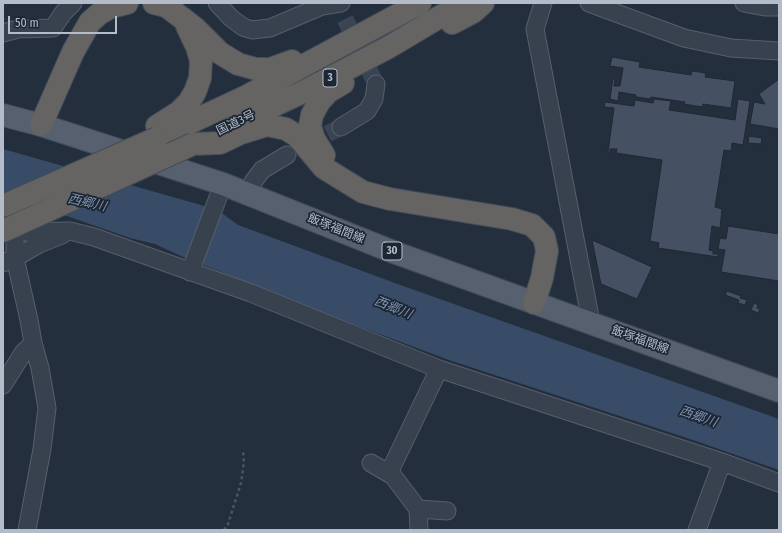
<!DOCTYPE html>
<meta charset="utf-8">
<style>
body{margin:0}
#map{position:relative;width:782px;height:533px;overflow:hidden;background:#242f3e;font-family:"Fira Sans Condensed",sans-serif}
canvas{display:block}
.frame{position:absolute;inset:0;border:4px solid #b4bcc9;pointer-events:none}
.scale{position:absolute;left:8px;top:16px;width:109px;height:18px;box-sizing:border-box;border:2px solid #b4bcc9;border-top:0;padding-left:5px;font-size:12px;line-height:14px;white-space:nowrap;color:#b4bcc9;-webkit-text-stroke:3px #1d2633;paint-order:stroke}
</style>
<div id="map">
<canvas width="782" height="533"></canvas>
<div class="frame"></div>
<div class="scale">50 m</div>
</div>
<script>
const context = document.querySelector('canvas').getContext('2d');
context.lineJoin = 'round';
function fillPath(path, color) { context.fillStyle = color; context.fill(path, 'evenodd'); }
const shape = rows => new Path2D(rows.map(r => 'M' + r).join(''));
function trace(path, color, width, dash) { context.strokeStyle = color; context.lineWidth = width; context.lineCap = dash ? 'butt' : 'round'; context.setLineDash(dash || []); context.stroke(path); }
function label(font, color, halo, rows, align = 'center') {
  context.font = font + ' "Fira Sans Condensed","Noto Sans JP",sans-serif'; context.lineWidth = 3.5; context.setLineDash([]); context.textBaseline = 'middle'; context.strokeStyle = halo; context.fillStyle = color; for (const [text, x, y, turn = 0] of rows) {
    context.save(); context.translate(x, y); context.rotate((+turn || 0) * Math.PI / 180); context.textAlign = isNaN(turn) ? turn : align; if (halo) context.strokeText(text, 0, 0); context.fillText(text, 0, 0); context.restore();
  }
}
const water = shape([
 [3,149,201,205,223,214,238,225,403,286,779,419,779,470,696,441,449,360,342,320,181,256,155,244,130,238,67,216,3,204]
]);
const building = shape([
 [612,57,640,62,639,67,691,75,692,71,706,73,705,77,735,81,731,108,703,104,702,107,684,104,685,102,651,97,651,99,636,97,636,95,619,92,618,101,610,99,613,78,615,79,614,86,620,86,623,68,610,66,612,57],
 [779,79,779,129,750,124,754,102,765,104,759,94,779,79],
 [654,99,671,101,669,110,735,120,738,99,750,101,743,145,732,143,731,151,724,150,715,207,722,209,720,228,712,226,709,250,713,251,713,254,718,254,718,257,658,248,659,243,650,241,662,160,616,153,617,149,610,149,610,153,608,152,614,108,604,107,605,102,634,106,635,100,653,103,654,99],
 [749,136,762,138,761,144,748,143,749,136],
 [728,226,779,234,779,281,721,272,725,250,718,249,720,238,726,239,728,226],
 [592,240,652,267,637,299,601,284,592,240],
 [727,291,741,296,740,298,747,300,745,305,738,303,739,300,725,295,727,291],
 [754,303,758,305,757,308,760,309,758,313,751,310,754,303]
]);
const minorTunnel = shape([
 [345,19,376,84],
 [305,145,341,127]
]);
const path = shape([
 [224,530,228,524,241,483,244,462,243,451]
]);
const minor = shape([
 [217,3,231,18,243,27,252,30,270,28,322,6,341,3],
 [543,3,535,29,591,322],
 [589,3,684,38,731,48,779,51],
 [744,3,765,7,779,7],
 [3,33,18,29,53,28,63,13,73,3],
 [341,127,367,111,374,99,376,84],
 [247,194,253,182,262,170,287,155],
 [7,227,15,232,70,231,94,237,251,293,439,369,722,462,779,483],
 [15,232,15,258,29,320,33,343,40,368,47,408,42,449,27,530],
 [3,263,15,258,39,244,62,235],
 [190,272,223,184],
 [3,385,23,353,33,343],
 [371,463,393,476,418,509,419,530],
 [389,473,439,369],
 [418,509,447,511],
 [697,530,722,462]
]);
const primary = shape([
 [3,115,41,125,223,184,396,253,779,391]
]);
const trunk = shape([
 [154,3,166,6,182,18,196,29,220,53,238,64,256,69,270,69,292,61],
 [452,23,473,12,483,3],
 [236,123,305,91,389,47,463,3],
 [41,125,73,52,90,22,99,14,111,7,127,3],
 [157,126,179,112,189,102,195,92,200,78,201,61,197,47,187,26],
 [157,138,247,96,420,3],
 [193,144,220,143,241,133,267,125,286,129,297,136,324,168,363,192,390,199,512,219,532,225,544,237,547,251,542,278,534,303],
 [324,155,314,139,310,126,312,115,319,102,328,92,343,83]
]);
const trunkBridge = shape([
 [3,206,157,138],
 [3,231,193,144]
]);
const shields = [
 [330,78,14],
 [392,251,20]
];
const shieldNames = [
 ["3",330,78],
 ["30",392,251]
];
const streetNames = [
 ["国道3号",236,123,-26],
 ["飯塚福間線",336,229,22],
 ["飯塚福間線",640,340,20]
];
const waterNames = [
 ["西郷川",87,203,13],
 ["西郷川",393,308,22],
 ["西郷川",698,417,19]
];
fillPath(water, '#394c67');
fillPath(building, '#455162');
trace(building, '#1f2835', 1);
trace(minorTunnel, '#3a4453', 17, [17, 8]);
trace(minor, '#565f6c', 19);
trace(primary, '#414a57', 24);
trace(trunk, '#434c59', 24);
trace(path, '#44595c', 2.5, [3, 3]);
trace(minor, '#38414e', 17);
trace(primary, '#56606e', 22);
trace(trunk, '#656462', 22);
trace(trunkBridge, '#434c59', 24, []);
trace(trunkBridge, '#656462', 22);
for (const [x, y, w] of shields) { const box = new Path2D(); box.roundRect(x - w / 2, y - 9, w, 18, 3); context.fillStyle = '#1d2633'; context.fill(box); trace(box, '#b4bcc9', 1); }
label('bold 11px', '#b4bcc9', null, shieldNames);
label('12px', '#b4bcc9', '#1d2633', streetNames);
label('italic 13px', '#7c92b1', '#1d2633', waterNames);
</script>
